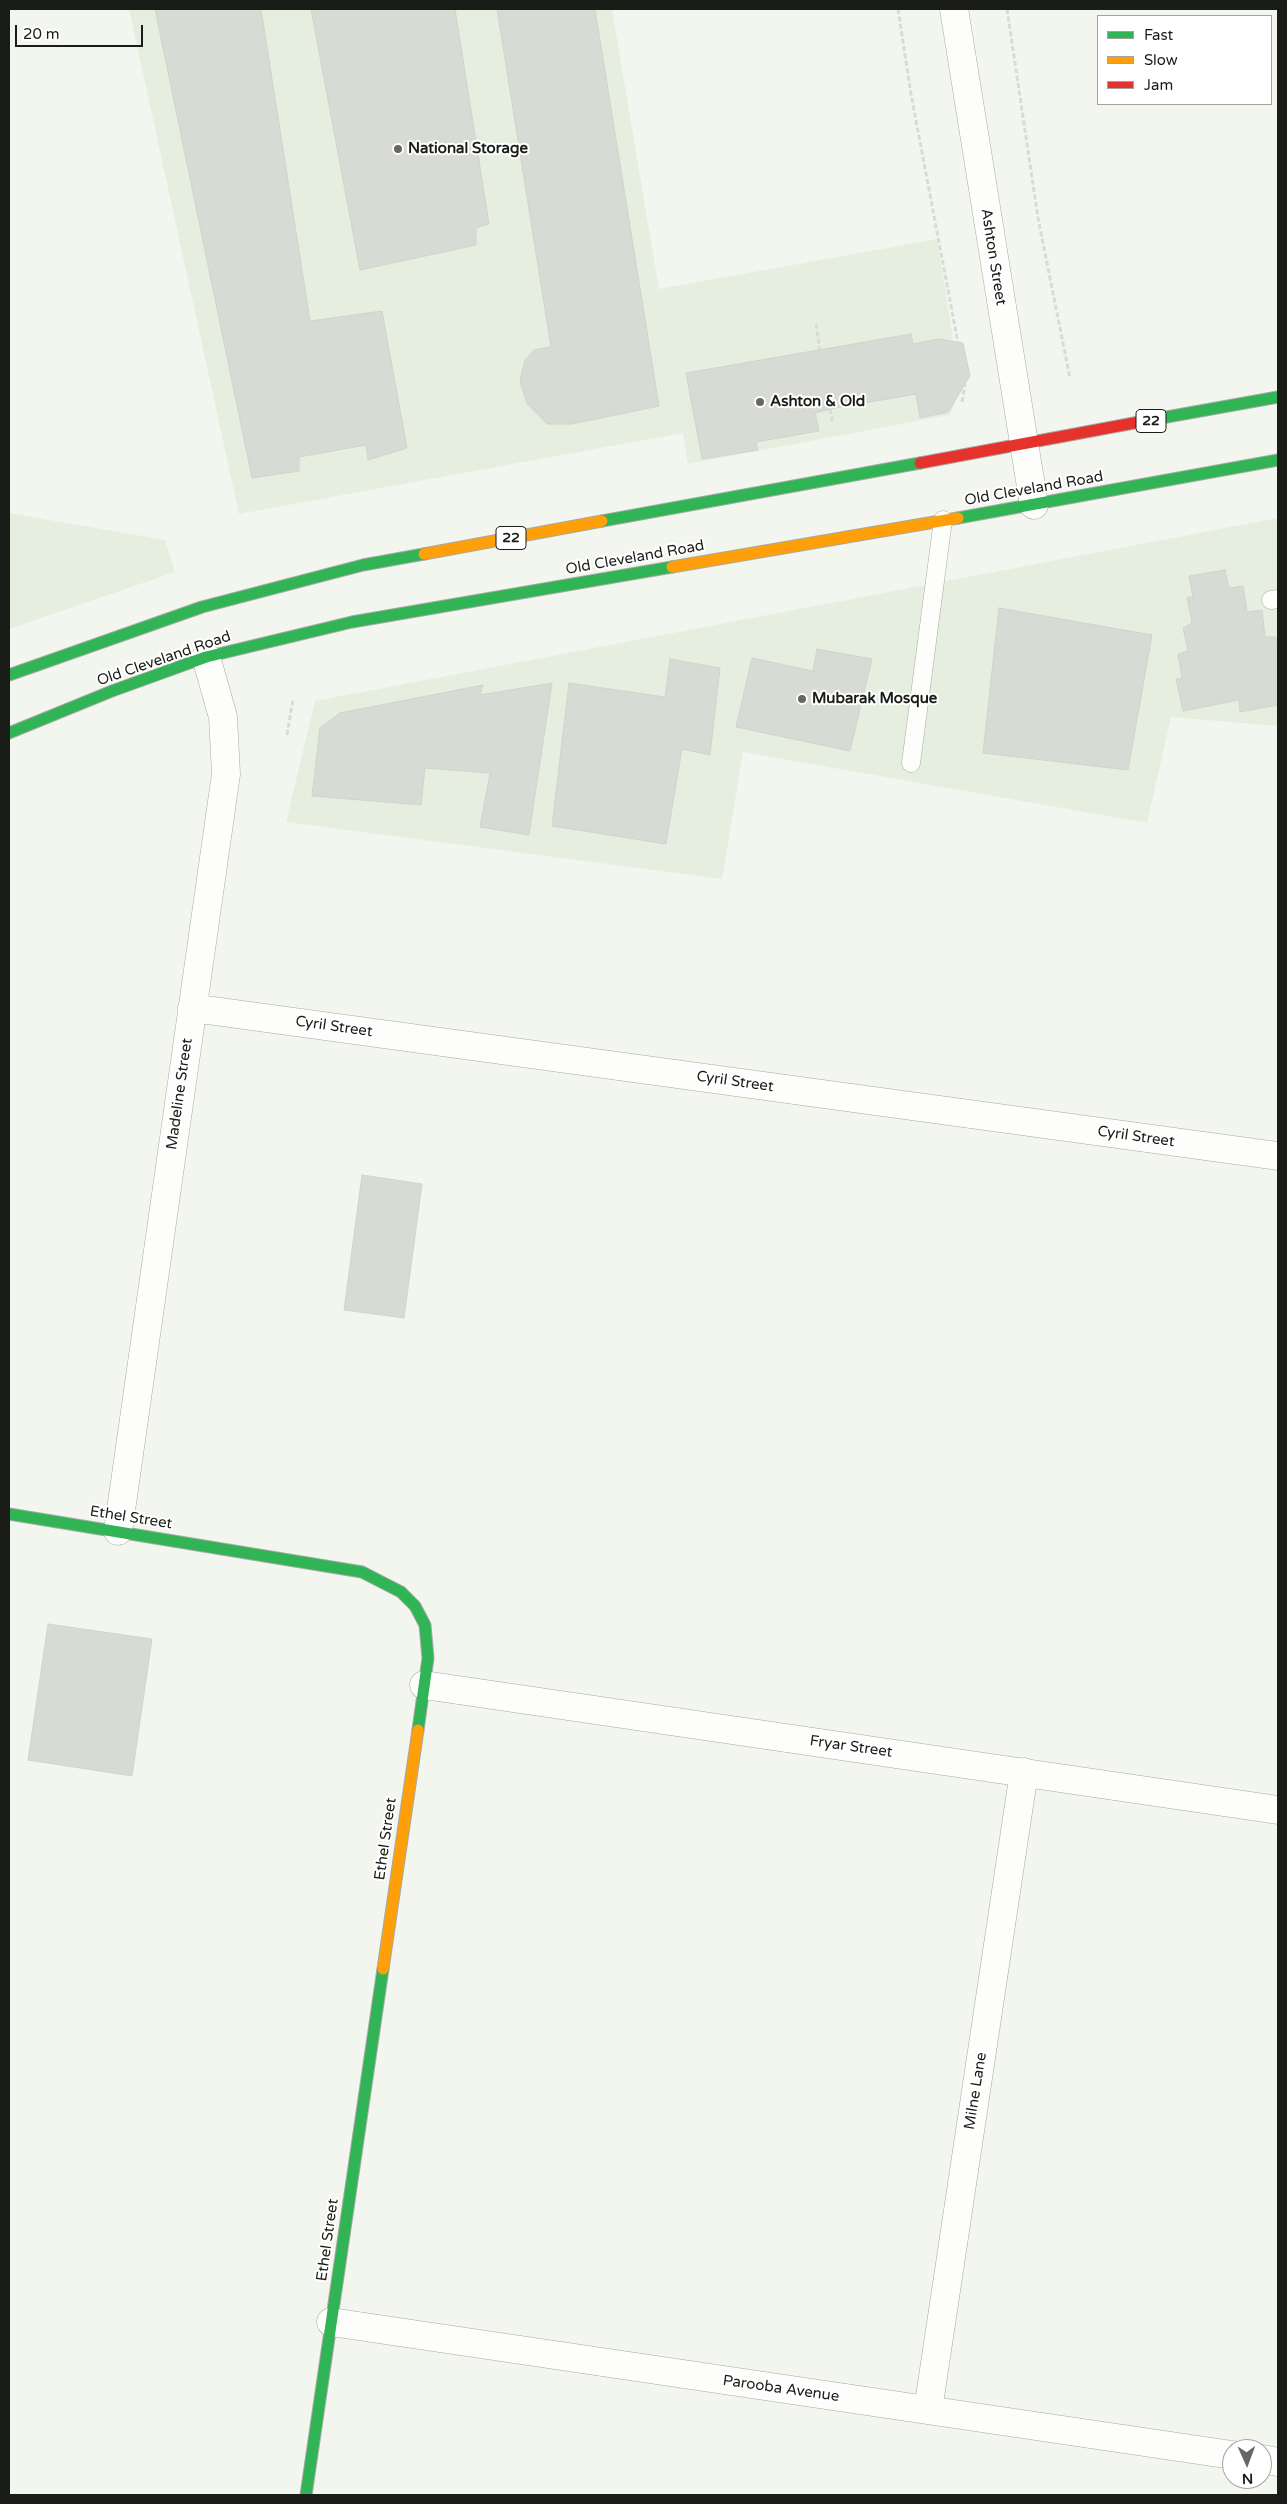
<!DOCTYPE html>
<style>
body{margin:0}
#map{position:relative;width:1287px;height:2504px;overflow:hidden;background:#f2f6ee;font-family:"Varela Round",sans-serif}
canvas{display:block}
.frame{position:absolute;inset:0;border:10px solid #191c17;pointer-events:none}
.legend{position:absolute;left:1097px;top:15px;width:175px;height:90px;box-sizing:border-box;background:#fff;border:1px solid #a3a4a2;margin:0;padding:6px 9px;list-style:none;font-size:15px;color:#191c17}
.legend li{display:flex;align-items:center;gap:10px;height:25px}
.legend b{width:25px;border:1px solid #a3a4a2}
.north{position:absolute;left:1222px;top:2439px;width:50px;height:50px;box-sizing:border-box;background:#fff;border:1px solid #a3a4a2;border-radius:50%;rotate:178deg;font-size:14px;font-weight:700;line-height:20px;text-align:center;color:#191c17}
.north::after{content:'';display:block;margin:auto;width:18px;height:22px;background:#656862;clip-path:polygon(50% 0,100% 100%,50% 72%,0 100%)}
.scale{position:absolute;left:15px;top:25px;width:128px;height:22px;box-sizing:border-box;border:2px solid #191c17;border-top:0;padding-left:6px;font-size:15px;line-height:18px;white-space:nowrap;color:#191c17;-webkit-text-stroke:4px #fff;paint-order:stroke}
</style>
<div id="map">
<canvas width="1287" height="2504"></canvas>
<div class="frame"></div>
<ul class="legend">
<li><b style="height:6px;background:#30b455"></b>Fast</li>
<li><b style="height:6px;background:#ff9f0a"></b>Slow</li>
<li><b style="height:6px;background:#e5322d"></b>Jam</li>
</ul>
<div class="north">N</div>
<div class="scale">20 m</div>
</div>
<script>
const context = document.querySelector('canvas').getContext('2d');
context.lineJoin = 'round';
function fillPath(path, color) { context.fillStyle = color; context.fill(path, 'evenodd'); }
const shape = rows => new Path2D(rows.map(r => 'M' + r).join(''));
function trace(path, color, width, dash) { context.strokeStyle = color; context.lineWidth = width; context.lineCap = dash ? 'butt' : 'round'; context.setLineDash(dash || []); context.stroke(path); }
function label(font, color, halo, rows, align = 'center') {
  context.font = font + ' "Varela Round",sans-serif'; context.lineWidth = 4; context.setLineDash([]); context.textBaseline = 'middle'; context.strokeStyle = halo; context.fillStyle = color; for (const [text, x, y, turn = 0] of rows) {
    context.save(); context.translate(x, y); context.rotate((+turn || 0) * Math.PI / 180); context.textAlign = isNaN(turn) ? turn : align; if (halo) context.strokeText(text, 0, 0); context.fillText(text, 0, 0); context.restore();
  }
}
const built = shape([
 [129,9,612,9,659,289,937,239,961,389,950,415,688,464,683,433,239,514],
 [9,513,165,540,175,572,9,629],
 [1278,518,1278,726,1171,717,1147,823,743,752,722,879,286,822,315,701]
]);
const building = shape([
 [155,9,261,9,310,321,382,311,407,448,368,460,366,445,299,457,299,471,252,478,155,9],
 [311,9,455,9,489,224,476,228,476,245,360,270,311,9],
 [497,9,595,9,659,406,572,424,547,424,527,404,520,381,525,360,534,350,551,347,497,9],
 [911,334,913,344,938,339,963,343,970,376,948,412,920,418,916,394,830,409,815,413,819,431,756,442,758,450,702,459,686,373,911,334],
 [1225,570,1229,588,1243,586,1247,612,1262,610,1265,637,1276,637,1278,649,1278,705,1240,712,1239,700,1183,711,1176,679,1182,678,1178,654,1188,651,1183,628,1192,623,1187,597,1193,597,1189,576,1225,570],
 [999,608,1152,635,1128,770,983,753,999,608],
 [817,649,872,659,850,751,736,727,752,658,813,671,817,649],
 [670,659,720,668,710,755,682,749,666,844,552,826,569,683,665,697,670,659],
 [552,683,529,835,480,827,490,773,425,768,421,805,312,796,320,728,340,713,483,685,480,695,552,683],
 [362,1175,422,1184,404,1318,344,1310,362,1175],
 [48,1624,152,1639,132,1776,28,1760,48,1624]
]);
const path = shape([
 [898,9,911,94,958,343],
 [1007,9,1038,218,1070,378],
 [816,324,820,350],
 [962,402,965,384],
 [830,409,832,421],
 [287,735,293,699]
]);
const lane = shape([
 [1271,600,1278,599],
 [911,763,943,520]
]);
const street = shape([
 [954,9,1034,505],
 [192,1008,1278,1156],
 [118,1531,226,774,223,717,206,657],
 [424,1685,1278,1810],
 [331,2322,1232,2455],
 [928,2410,1024,1772],
 [1262,2459,1278,2462]
]);
const fast = shape([
 [1150,420,1278,397],
 [958,518,1278,460],
 [602,521,920,463],
 [9,675,202,607,363,565,424,554],
 [9,733,112,691,206,657,352,622,672,567],
 [9,1514,362,1572,401,1592,415,1606,425,1625,428,1658,418,1730],
 [306,2495,383,1969]
]);
const slow = shape([
 [424,554,602,521],
 [672,567,958,518],
 [383,1969,418,1730]
]);
const jam = shape([
 [920,463,1150,420]
]);
const markers = [
 [398,149,5,"#656862"],
 [760,402,5,"#656862"],
 [802,699,5,"#656862"]
];
const shields = [
 [1151,421,30],
 [511,538,30]
];
const shieldNames = [
 ["22",1151,421],
 ["22",511,538]
];
const poiNames = [
 ["National Storage",408,149],
 ["Ashton & Old",770,402],
 ["Mubarak Mosque",812,699]
];
const streetNames = [
 ["Ashton Street",993,257,81],
 ["Old Cleveland Road",1034,489,-10],
 ["Old Cleveland Road",635,558,-10],
 ["Old Cleveland Road",164,659,-19],
 ["Cyril Street",334,1027,8],
 ["Cyril Street",735,1082,8],
 ["Madeline Street",180,1094,-82],
 ["Cyril Street",1136,1137,8],
 ["Ethel Street",131,1518,9],
 ["Fryar Street",851,1747,8],
 ["Ethel Street",386,1839,-82],
 ["Milne Lane",976,2091,-81],
 ["Ethel Street",328,2240,-82],
 ["Parooba Avenue",781,2389,8]
];
fillPath(built, '#e6efdf');
fillPath(building, '#d8dbd4');
trace(building, '#d1d4ce', 1);
trace(lane, '#a7aaa4', 19);
trace(street, '#a7aaa4', 29);
trace(fast, '#a7aaa4', 13);
trace(slow, '#a7aaa4', 13);
trace(jam, '#a7aaa4', 13);
trace(path, '#d9dbd8', 3, [5, 2.5]);
trace(lane, '#fdfefc', 18);
trace(street, '#fdfefc', 28);
trace(fast, '#30b455', 11);
trace(slow, '#ff9f0a', 11);
trace(jam, '#e5322d', 11);
for (const [x, y, r, color] of markers) { const dot = new Path2D(); dot.arc(x, y, r, 0, 2 * Math.PI); context.fillStyle = color; context.fill(dot); trace(dot, '#fff', 2); }
for (const [x, y, w] of shields) { const box = new Path2D(); box.roundRect(x - w / 2, y - 11.5, w, 23, 4); context.fillStyle = '#fff'; context.fill(box); trace(box, '#191c17', 1); }
label('bold 14px', '#191c17', null, shieldNames);
label('bold 15px', '#191c17', '#fff', poiNames, 'left');
label('15px', '#191c17', '#fff', streetNames);
</script>
